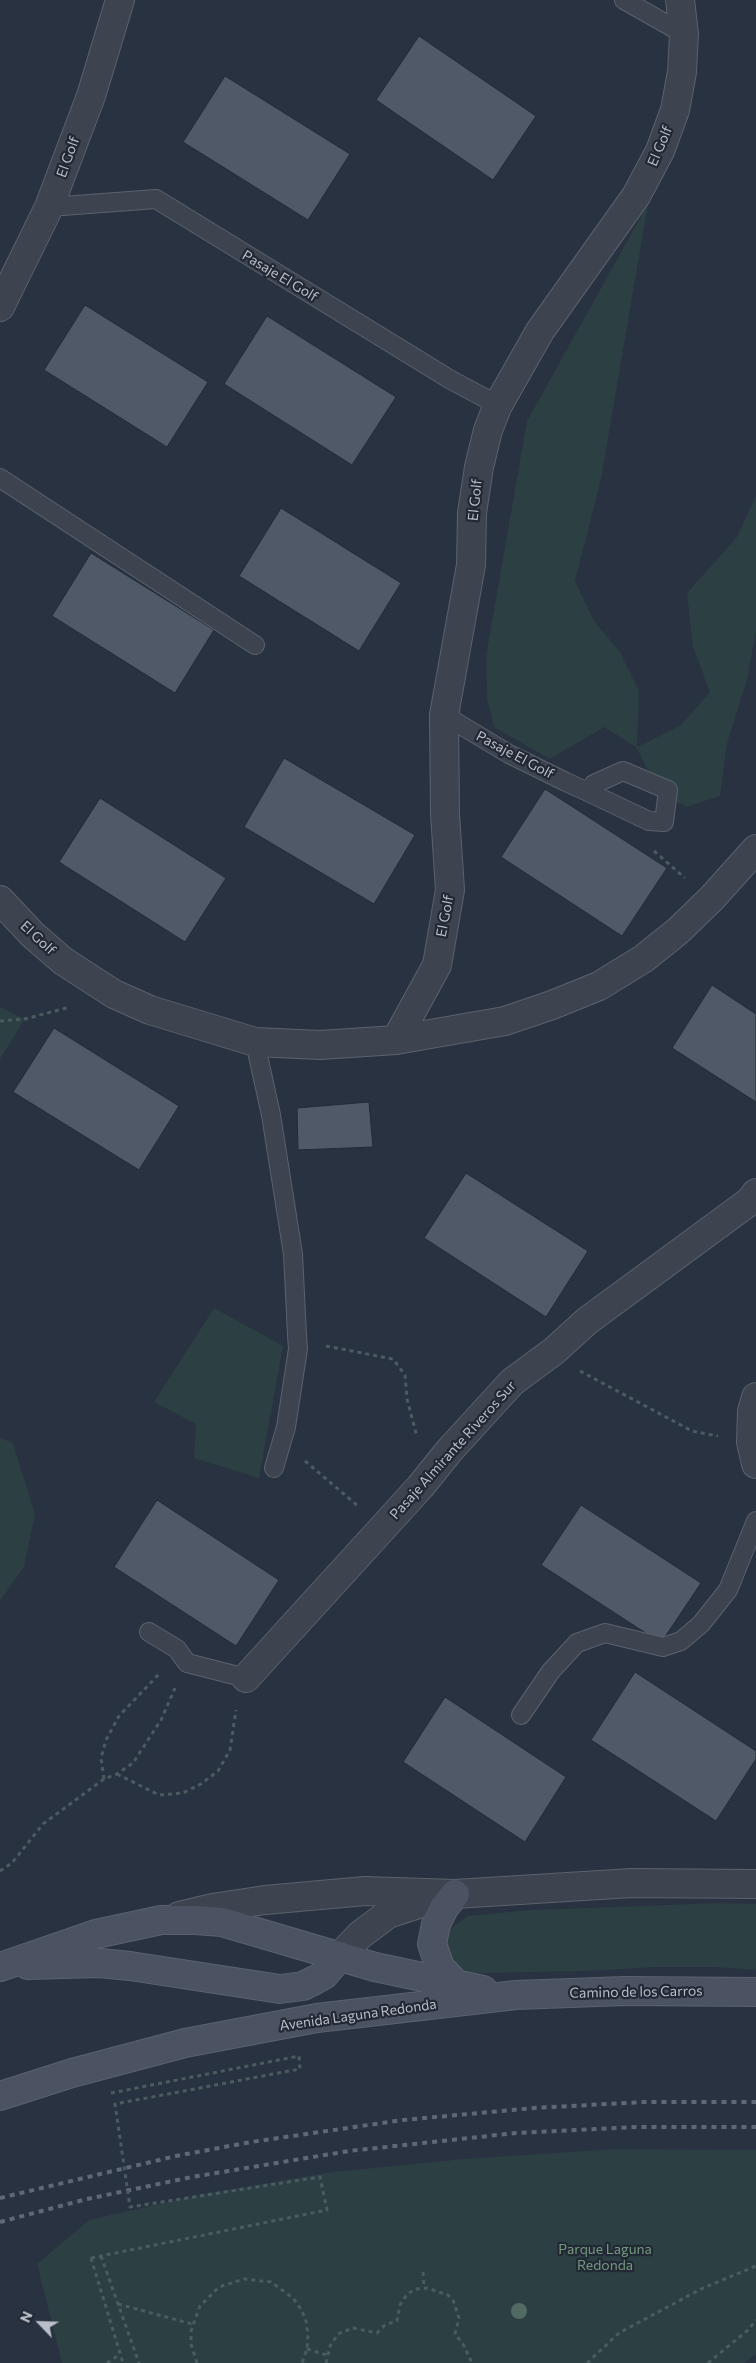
<!DOCTYPE html>
<style>
body{margin:0}
#map{position:relative;width:756px;height:2363px;overflow:hidden;background:#293240;font-family:Commissioner,sans-serif}
canvas{display:block}
.north{position:absolute;left:15px;top:2298px;width:50px;height:50px;-webkit-text-stroke:4px #222935;paint-order:stroke;rotate:294deg;font-size:14px;font-weight:700;line-height:20px;text-align:center;color:#babfca}
.north::after{content:'';display:block;margin:auto;width:18px;height:22px;background:#babfca;clip-path:polygon(50% 0,100% 100%,50% 72%,0 100%)}
</style>
<div id="map">
<canvas width="756" height="2363"></canvas>
<div class="north">N</div>
</div>
<script>
const context = document.querySelector('canvas').getContext('2d');
context.lineJoin = 'round';
function fillPath(path, color) { context.fillStyle = color; context.fill(path, 'evenodd'); }
const shape = rows => new Path2D(rows.map(r => 'M' + r).join(''));
function trace(path, color, width, dash) { context.strokeStyle = color; context.lineWidth = width; context.lineCap = dash ? 'butt' : 'round'; context.setLineDash(dash || []); context.stroke(path); }
function label(font, color, halo, rows, align = 'center') {
  context.font = font + ' Commissioner,sans-serif'; context.lineWidth = 4.5; context.setLineDash([]); context.textBaseline = 'middle'; context.strokeStyle = halo; context.fillStyle = color; for (const [text, x, y, turn = 0] of rows) {
    context.save(); context.translate(x, y); context.rotate((+turn || 0) * Math.PI / 180); context.textAlign = isNaN(turn) ? turn : align; if (halo) context.strokeText(text, 0, 0); context.fillText(text, 0, 0); context.restore();
  }
}
const green = shape([
 [648,204,601,479,575,581,594,621,620,652,639,691,637,747,680,726,710,692,693,647,687,593,737,537,756,496,756,631,747,680,727,743,720,796,686,807,659,792,636,747,604,727,550,759,494,727,487,698,486,656,527,421],
 [0,1007,25,1019,0,1059],
 [214,1308,283,1346,259,1478,194,1458,196,1424,154,1402],
 [0,1438,13,1443,35,1514,24,1567,0,1601],
 [721,1903,756,1904,756,1970,715,1967,655,1967,587,1971,482,1973,467,1972,448,1959,445,1941,449,1930,468,1916,531,1910],
 [615,2149,756,2150,756,2354,744,2363,62,2363,37,2264,89,2220,203,2194,333,2172,464,2159]
]);
const building = shape([
 [419,36,536,116,493,180,376,100,419,36],
 [225,76,350,154,308,220,183,142,225,76],
 [85,305,208,382,167,447,44,370,85,305],
 [267,316,396,397,352,465,224,384,267,316],
 [281,508,401,583,359,651,239,576,281,508],
 [91,553,214,630,175,693,52,616,91,553],
 [284,758,415,835,374,904,244,827,284,758],
 [545,789,667,868,622,936,501,857,545,789],
 [100,798,226,878,185,942,59,862,100,798],
 [712,985,756,1014,756,1102,672,1048,712,985],
 [54,1028,179,1106,139,1170,13,1092,54,1028],
 [369,1102,373,1147,298,1150,297,1108,369,1102],
 [466,1173,588,1251,546,1317,424,1238,466,1173],
 [157,1500,279,1580,236,1646,114,1567,157,1500],
 [581,1505,701,1583,661,1643,541,1565,581,1505],
 [635,1672,756,1751,756,1759,716,1821,591,1740,635,1672],
 [445,1697,566,1777,525,1842,403,1762,445,1697]
]);
const path = shape([
 [654,851,685,878],
 [0,1021,25,1019,70,1007],
 [326,1346,393,1359,405,1375,407,1399,417,1437],
 [580,1371,692,1431,718,1436],
 [305,1461,358,1506],
 [117,1774,159,1795,183,1793,201,1784,218,1771,230,1750,236,1710],
 [104,1779,101,1758,106,1740,119,1716,160,1673],
 [0,1871,12,1863,43,1824,104,1779,117,1774,133,1763,161,1720,175,1688],
 [101,2256,139,2363],
 [91,2258,123,2363],
 [423,2272,424,2288],
 [118,2304,192,2324],
 [307,2349,327,2355],
 [107,2363,120,2354],
 [197,2363,191,2344,191,2331,200,2306,219,2287,244,2279,271,2282,293,2298,301,2309,306,2321,308,2335,307,2349,302,2363],
 [326,2363,330,2346,338,2334,353,2328,377,2333,385,2325,397,2321,400,2305,407,2294,416,2289,427,2288,448,2295,453,2300,459,2318,455,2334,463,2344,472,2363],
 [587,2363,619,2333,703,2288,756,2266],
 [708,2363,748,2330,756,2320]
]);
const service = shape([
 [624,0,684,34],
 [49,207,156,199,451,380,498,405],
 [0,478,255,645],
 [444,715,509,754,566,782,588,792,649,821,664,822,668,790,623,771,594,784,588,792],
 [255,1042,271,1115,293,1254,297,1335,298,1349,286,1427,274,1468],
 [149,1632,177,1649,187,1663,246,1678],
 [521,1715,551,1671,577,1643,605,1633,663,1647,681,1641,701,1624,728,1590,756,1521]
]);
const minor = shape([
 [0,307,49,207,91,96,120,0],
 [0,900,33,935,63,961,114,994,150,1010,255,1042,320,1045,396,1040,505,1021,552,1005,599,986,643,959,678,931,712,898,756,849],
 [396,1040,437,965,450,890,445,814,444,715,471,565,472,513,479,467,488,430,498,405,540,331,636,196,660,151,675,110,682,72,684,34,680,0],
 [246,1678,420,1487,449,1451,512,1382,554,1351,587,1321,750,1201,756,1193]
]);
const tertiary = shape([
 [756,1397,752,1411,751,1442,756,1464],
 [179,1916,212,1908,265,1900,365,1891,455,1894,632,1883,756,1884],
 [340,1956,360,1935,388,1914,434,1899]
]);
const secondary = shape([
 [455,1894,444,1908,436,1924,432,1944,440,1967,457,1985],
 [28,1965,100,1963,130,1966,280,1989,303,1986,315,1980,324,1975,340,1956],
 [0,1967,96,1934,161,1920,196,1920,222,1922,375,1967,483,1990],
 [0,2096,72,2073,185,2043,317,2018,516,1995,625,1991,756,1992]
]);
const rail = shape([
 [0,2198,176,2156,251,2142,403,2120,534,2108,644,2102,756,2102],
 [0,2222,87,2199,192,2177,349,2151,516,2133,636,2127,756,2127]
]);
const pathBridge = shape([
 [91,2258,327,2210,320,2177,130,2207,115,2104,300,2069,299,2056,111,2093]
]);
const trees = [
 [519,2311]
];
const streetNames = [
 ["El Golf",660,146,-67],
 ["El Golf",68,157,-70],
 ["Pasaje El Golf",280,276,31],
 ["El Golf",475,500,-84],
 ["Pasaje El Golf",515,755,28],
 ["El Golf",445,916,-79],
 ["El Golf",38,938,43],
 ["Pasaje Almirante Riveros Sur",453,1450,-48],
 ["Camino de los Carros",636,1992,-1],
 ["Avenida Laguna Redonda",358,2015,-8]
];
const parkNames = [
 ["Parque Laguna",605,2249],
 ["Redonda",605,2265]
];
fillPath(green, '#2c3f42');
fillPath(building, '#4f5968');
trace(building, '#242b37', 1);
trace(service, '#5b626d', 20);
trace(minor, '#5b626d', 30);
trace(tertiary, '#5b626d', 30);
trace(secondary, '#5b626d', 30);
trace(path, '#4b5c60', 3, [4, 4]);
trace(service, '#3d4450', 18);
trace(minor, '#3d4450', 28);
trace(tertiary, '#3d4450', 28);
trace(secondary, '#4b5362', 28);
trace(rail, '#5f6876', 4, [5, 5]);
trace(pathBridge, '#4b5c60', 3, [4, 4]);
context.fillStyle = '#526b62';
for (const [x, y] of trees) { context.beginPath(); context.arc(x, y, 8, 0, 2 * Math.PI); context.fill(); }
label('14px', '#babfca', '#222935', streetNames);
label('14px', '#73997d', '#222935', parkNames);
</script>
